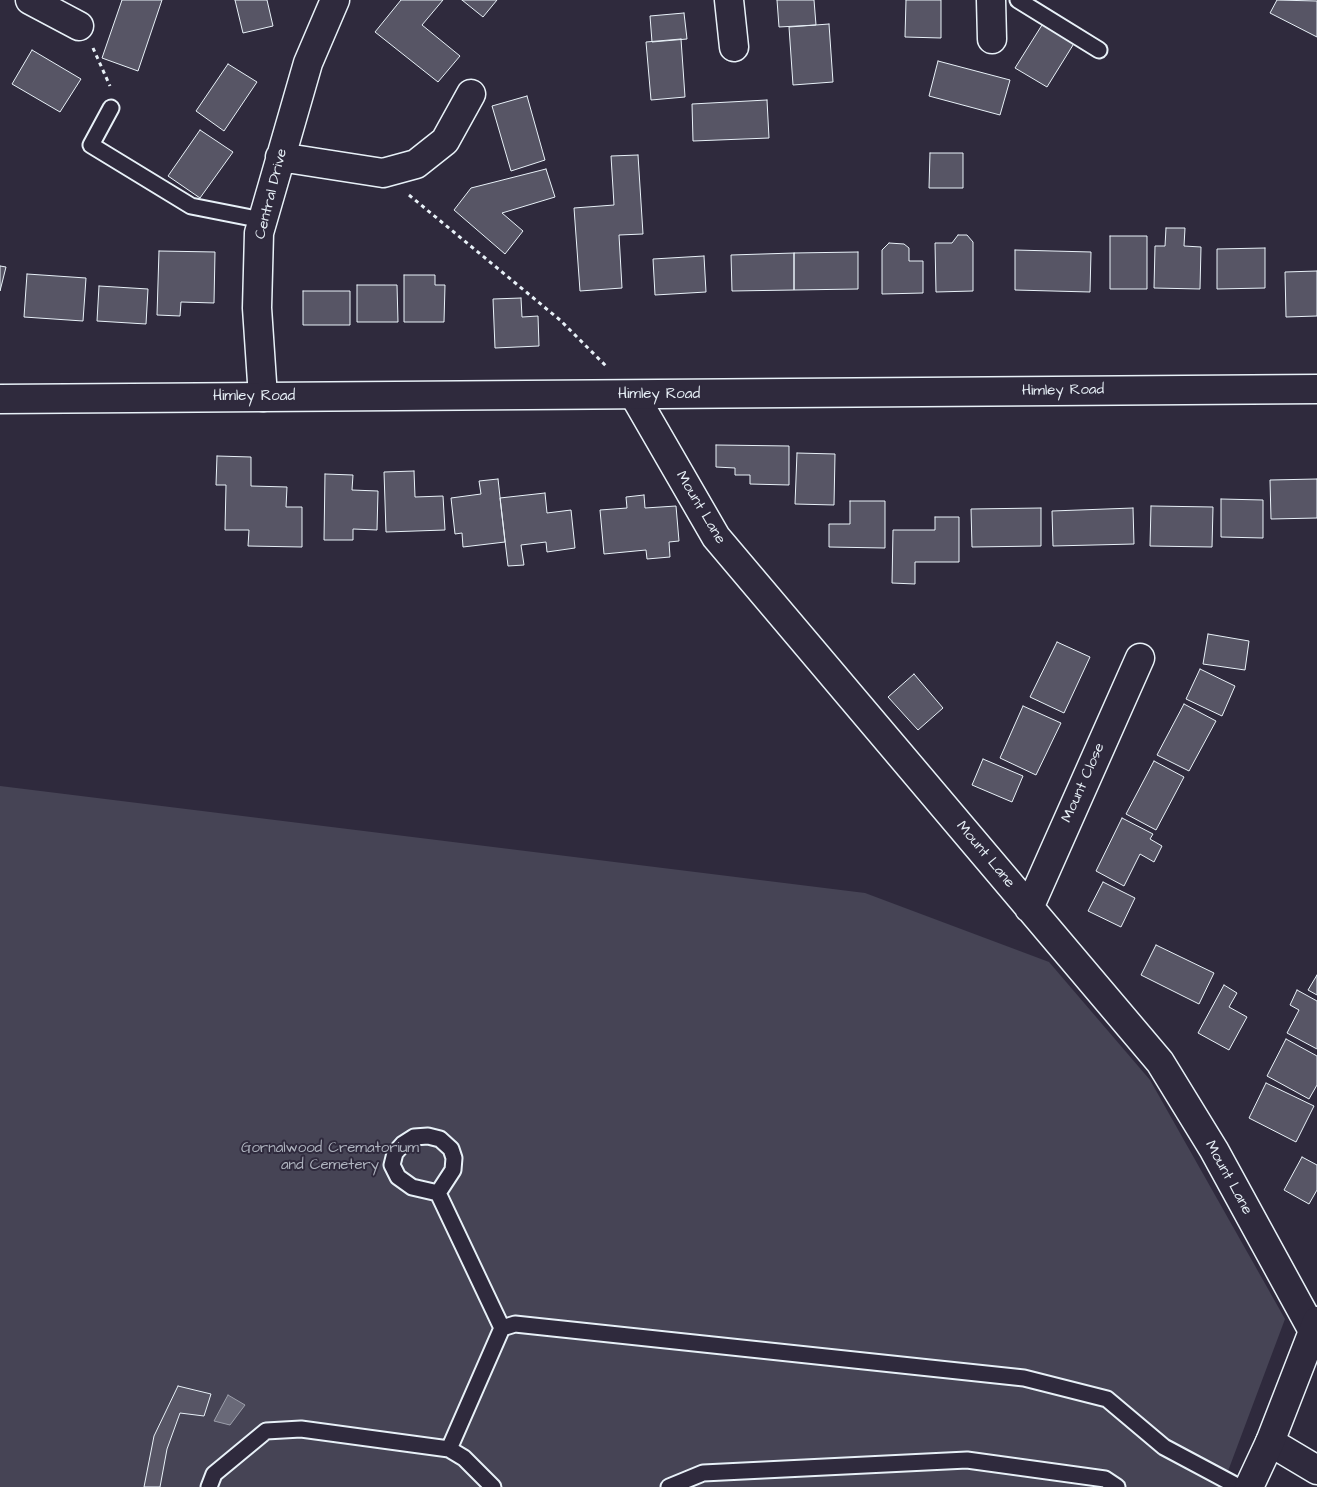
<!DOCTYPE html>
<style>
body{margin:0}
canvas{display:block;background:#2f2a3d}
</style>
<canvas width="1317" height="1487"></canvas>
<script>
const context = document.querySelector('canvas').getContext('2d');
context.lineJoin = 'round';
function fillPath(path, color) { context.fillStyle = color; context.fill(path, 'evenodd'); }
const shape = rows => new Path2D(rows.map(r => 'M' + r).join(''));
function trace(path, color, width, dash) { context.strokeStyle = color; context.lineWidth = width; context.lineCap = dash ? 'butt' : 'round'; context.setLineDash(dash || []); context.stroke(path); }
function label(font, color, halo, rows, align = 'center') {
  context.font = font + ' "Architects Daughter",sans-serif'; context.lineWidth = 4; context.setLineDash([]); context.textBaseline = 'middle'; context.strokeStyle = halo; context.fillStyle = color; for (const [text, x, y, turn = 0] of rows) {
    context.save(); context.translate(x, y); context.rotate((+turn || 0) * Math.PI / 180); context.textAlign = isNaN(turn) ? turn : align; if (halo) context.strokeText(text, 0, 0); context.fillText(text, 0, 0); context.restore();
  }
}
const green = shape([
 [0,786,865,893,1049,962,1150,1080,1285,1319,1222,1487,0,1487]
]);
const water = shape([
 [228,1395,245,1405,230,1425,214,1421,228,1395]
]);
const building = shape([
 [122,0,162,0,138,71,102,58,122,0],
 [235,0,267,0,273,26,243,33,235,0],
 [401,0,443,0,422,25,460,56,438,82,375,32,401,0],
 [462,0,497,0,483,17,462,0],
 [777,0,814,0,816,25,779,27,777,0],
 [906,0,941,0,941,38,905,37,906,0],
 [1277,0,1317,1,1317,37,1270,13,1277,0],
 [684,13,687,39,652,42,650,16,684,13],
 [1047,17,1078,37,1047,87,1015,68,1047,17],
 [829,24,833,82,793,85,789,27,829,24],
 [681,39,685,97,651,100,646,42,681,39],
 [32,50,81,79,60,112,12,84,32,50],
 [938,61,1010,80,1000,115,929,96,938,61],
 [228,64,257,82,224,131,196,111,228,64],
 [527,96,545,160,511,171,492,106,527,96],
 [767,100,769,138,693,141,692,104,767,100],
 [200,130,233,152,200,198,168,176,200,130],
 [930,153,963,153,963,188,929,188,930,153],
 [638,155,643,234,619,235,622,288,580,291,574,208,614,205,611,156,638,155],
 [546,169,555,197,502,213,523,231,505,254,454,210,471,188,546,169],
 [1166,228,1185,228,1184,246,1201,247,1200,289,1154,288,1155,246,1165,246,1166,228],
 [958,235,967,235,973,242,973,291,936,292,935,243,952,243,958,235],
 [1110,236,1147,236,1147,289,1110,289,1110,236],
 [889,243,904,244,909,248,909,261,923,261,923,293,882,294,882,250,889,243],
 [1265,248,1265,288,1217,289,1217,249,1265,248],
 [1015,250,1091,252,1090,292,1015,290,1015,250],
 [159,251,215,252,214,303,181,302,180,316,157,315,159,251],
 [858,252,858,289,794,290,794,253,858,252],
 [794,253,794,290,732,291,731,255,794,253],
 [704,256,706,292,655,295,653,259,704,256],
 [0,266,6,267,0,291,0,266],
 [1317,271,1317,316,1286,317,1285,272,1317,271],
 [27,274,86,278,83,321,24,317,27,274],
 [404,275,435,275,435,285,445,285,444,322,404,322,404,275],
 [357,285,397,285,398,322,357,322,357,285],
 [99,286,148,289,146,324,97,321,99,286],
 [303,291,350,291,350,325,303,325,303,291],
 [521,298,522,317,538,316,539,346,495,348,493,299,521,298],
 [716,445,789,446,789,485,750,484,750,475,735,475,735,468,716,467,716,445],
 [797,453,835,454,834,505,795,504,797,453],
 [217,456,251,457,251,486,287,487,286,507,302,507,302,547,248,546,249,530,225,530,226,485,216,485,217,456],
 [414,471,415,497,443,496,445,530,386,532,384,472,414,471],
 [325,474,353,475,352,490,378,491,377,530,353,529,353,540,324,540,325,474],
 [498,479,505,542,463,547,462,533,455,534,451,498,481,494,479,481,498,479],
 [1317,479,1317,518,1271,519,1270,480,1317,479],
 [545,493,547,513,571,510,575,548,547,552,546,542,521,545,524,565,508,566,500,498,545,493],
 [644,495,645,508,676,506,679,541,669,542,670,557,647,559,646,550,604,554,600,510,627,508,626,497,644,495],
 [1221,499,1263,500,1263,538,1221,537,1221,499],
 [850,501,885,501,885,548,829,547,829,524,850,524,850,501],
 [1151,506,1213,507,1212,547,1150,546,1151,506],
 [1041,508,1041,546,972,547,971,509,1041,508],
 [1133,508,1134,544,1053,546,1052,511,1133,508],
 [935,517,959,517,959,562,915,562,915,584,892,583,893,530,935,530,935,517],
 [1208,634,1249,641,1245,670,1203,664,1208,634],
 [1057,642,1090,657,1064,713,1030,697,1057,642],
 [1200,669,1235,686,1222,716,1186,699,1200,669],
 [914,674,943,708,918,730,888,697,914,674],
 [1184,704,1216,721,1189,771,1157,755,1184,704],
 [1023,706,1061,723,1036,775,1000,758,1023,706],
 [983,759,1023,776,1012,802,972,785,983,759],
 [1154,761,1184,777,1156,830,1126,814,1154,761],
 [1122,818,1153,834,1150,839,1162,846,1154,862,1140,854,1124,886,1096,871,1122,818],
 [1103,882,1135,898,1121,927,1088,911,1103,882],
 [1156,945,1214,973,1199,1004,1141,975,1156,945],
 [1317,975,1317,995,1308,990,1317,975],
 [1224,985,1237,993,1229,1007,1247,1017,1229,1050,1198,1033,1224,985],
 [1297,990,1317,1001,1317,1049,1287,1033,1299,1010,1290,1005,1297,990],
 [1286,1039,1317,1056,1317,1085,1309,1099,1267,1076,1286,1039],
 [1266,1083,1314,1106,1296,1142,1249,1118,1266,1083],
 [1302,1157,1317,1165,1317,1190,1309,1204,1284,1190,1302,1157],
 [178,1386,211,1394,204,1416,180,1413,167,1449,160,1487,144,1487,154,1436,178,1386]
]);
const path = shape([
 [93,48,110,86],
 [409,195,560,320,606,366]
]);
const service = shape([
 [1018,0,1099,50],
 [111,108,91,145,191,206,262,220],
 [438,1193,453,1170,454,1158,451,1149,440,1139,428,1136,414,1137,403,1144,395,1153,392,1165,398,1177,412,1187,438,1193,502,1328],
 [449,1449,502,1328,515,1324,1024,1378,1107,1399,1164,1447,1239,1487],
 [209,1487,214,1474,266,1431,301,1429,449,1449,464,1458,493,1487],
 [669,1487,703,1473,967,1460,1105,1479,1117,1487]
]);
const minor = shape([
 [30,0,79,26],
 [729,0,734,47],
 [991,0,992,39],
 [280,157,383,173,416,164,445,141,471,94],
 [634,395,716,537,1160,1062,1214,1150,1313,1331],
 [263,397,257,308,259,233,308,63,335,0],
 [1029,908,1140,658],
 [1270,1442,1317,1470]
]);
const tertiary = shape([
 [1249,1487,1270,1442,1317,1321]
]);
const secondary = shape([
 [0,399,1317,389]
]);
const streetNames = [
 ["Central Drive",272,194,-76],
 ["Himley Road",1063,391,-1],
 ["Himley Road",659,395],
 ["Himley Road",254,397],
 ["Mount Lane",700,508,59],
 ["Mount Close",1084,783,-66],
 ["Mount Lane",985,855,50],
 ["Mount Lane",1228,1178,61]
];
const parkNames = [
 ["Gornalwood Crematorium",330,1149],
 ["and Cemetery",330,1166]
];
fillPath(green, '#464455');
fillPath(water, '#696978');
trace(water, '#9c9fab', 1);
fillPath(building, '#575565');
trace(building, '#e8f1f8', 1);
trace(service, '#e8f1f8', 19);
trace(minor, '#e8f1f8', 31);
trace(tertiary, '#e8f1f8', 31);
trace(secondary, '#e8f1f8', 31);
trace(path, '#e8f1f8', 3, [4, 4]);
trace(service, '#2f2a3d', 15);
trace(minor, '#2f2a3d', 28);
trace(tertiary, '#2f2a3d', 28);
trace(secondary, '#2f2a3d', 28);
label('15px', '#e8f1f8', '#2f2a3d', streetNames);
label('15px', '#afb4bf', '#2f2a3d', parkNames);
</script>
